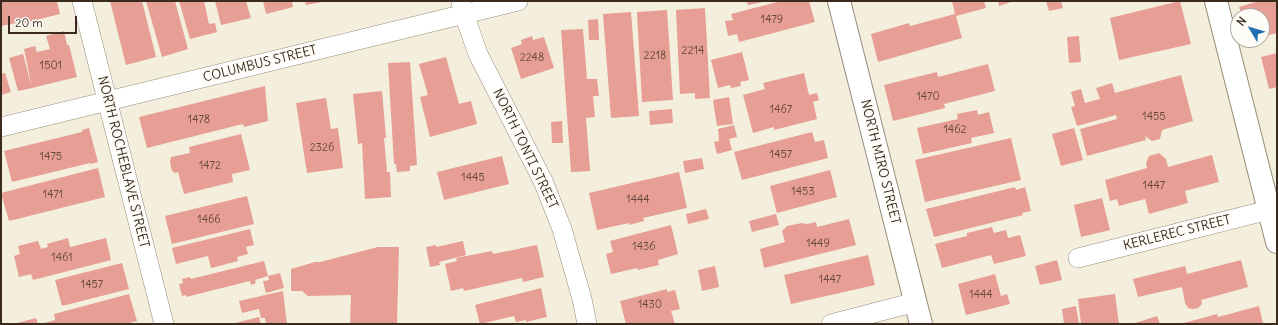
<!DOCTYPE html>
<style>
body{margin:0}
#map{position:relative;width:1278px;height:325px;overflow:hidden;background:#f3efdc;font-family:Delius,sans-serif}
canvas{display:block}
.frame{position:absolute;inset:0;border:2px solid #3b2a1e;pointer-events:none}
.north{position:absolute;left:1230px;top:8px;width:40px;height:40px;box-sizing:border-box;background:#fdfcf7;border:1px solid #afa8a0;border-radius:50%;rotate:308deg;font-size:11px;font-weight:700;line-height:16px;text-align:center;color:#3b2a1e}
.north::after{content:'';display:block;margin:auto;width:14px;height:18px;background:#1f6fb2;clip-path:polygon(50% 0,100% 100%,50% 72%,0 100%)}
.scale{position:absolute;left:8px;top:16px;width:69px;height:18px;box-sizing:border-box;border:2px solid #3b2a1e;border-top:0;padding-left:5px;font-size:12px;line-height:14px;white-space:nowrap;color:#3b2a1e;-webkit-text-stroke:3px #fdfcf7;paint-order:stroke}
</style>
<div id="map">
<canvas width="1278" height="325"></canvas>
<div class="frame"></div>
<div class="north">N</div>
<div class="scale">20 m</div>
</div>
<script>
const context = document.querySelector('canvas').getContext('2d');
context.lineJoin = 'round';
function fillPath(path, color) { context.fillStyle = color; context.fill(path, 'evenodd'); }
const shape = rows => new Path2D(rows.map(r => 'M' + r).join(''));
function trace(path, color, width, dash) { context.strokeStyle = color; context.lineWidth = width; context.lineCap = dash ? 'butt' : 'round'; context.setLineDash(dash || []); context.stroke(path); }
function label(font, color, halo, rows, align = 'center') {
  context.font = font + ' Delius,sans-serif'; context.lineWidth = 4; context.setLineDash([]); context.textBaseline = 'middle'; context.strokeStyle = halo; context.fillStyle = color; for (const [text, x, y, turn = 0] of rows) {
    context.save(); context.translate(x, y); context.rotate((+turn || 0) * Math.PI / 180); context.textAlign = isNaN(turn) ? turn : align; if (halo) context.strokeText(text, 0, 0); context.fillText(text, 0, 0); context.restore();
  }
}
const building = shape([
 [1,1,57,1,60,14,16,25,16,23,1,26],
 [110,1,142,1,156,57,126,65],
 [146,1,175,1,188,49,162,57],
 [179,1,204,1,209,24,215,23,217,32,190,39],
 [215,1,246,1,251,18,221,25],
 [263,1,292,1,293,7,266,14],
 [305,1,322,1,322,2,306,5],
 [746,1,763,1,763,2,748,5],
 [781,1,809,1,815,22,739,42,737,34,728,36,725,21,733,20,731,14],
 [952,1,984,1,986,8,956,16,962,38,878,62,871,34,909,23,910,26,955,14],
 [998,1,1014,1,999,6],
 [1046,1,1061,1,1063,8,1049,11],
 [1180,1,1191,44,1119,60,1110,18],
 [1259,1,1277,1,1277,33,1262,37,1262,16,1242,16,1239,7],
 [705,8,710,98,695,99,695,93,680,94,676,10],
 [667,10,673,100,642,102,637,12],
 [631,12,639,116,611,118,603,14],
 [598,19,599,40,589,40,588,20],
 [583,29,587,79,597,79,599,96,593,96,595,117,586,118,590,171,571,172,561,30],
 [64,31,67,45,69,45,77,77,32,88,24,49,35,46,37,52,50,49,46,36],
 [532,36,533,40,544,37,554,68,521,79,511,48,522,44,521,40],
 [1079,36,1081,62,1069,63,1067,37],
 [742,52,749,80,740,82,741,86,731,88,730,85,718,88,711,60],
 [1277,53,1277,87,1269,89,1261,57],
 [23,54,32,88,18,91,9,58],
 [446,57,459,104,471,101,477,124,430,137,420,97,428,95,419,64],
 [410,62,417,165,410,166,410,171,397,172,396,164,394,164,388,63],
 [988,64,995,91,944,104,945,108,893,121,884,85,937,72,938,77],
 [5,73,11,92,1,95,1,74],
 [804,73,809,95,817,93,819,100,813,102,817,119,774,130,774,127,753,133,743,95,765,89,763,83],
 [1181,75,1193,121,1162,130,1160,139,1152,141,1145,136,1146,140,1087,156,1080,129,1117,119,1116,115,1077,126,1071,107,1075,106,1071,92,1081,89,1085,103,1100,99,1096,88,1112,83,1115,93],
 [265,86,268,121,244,127,243,124,147,148,139,117],
 [382,91,386,138,384,138,387,172,390,172,391,197,365,199,362,143,358,144,353,94],
 [729,97,733,124,717,126,713,100],
 [326,98,331,129,338,128,343,168,307,173,296,103],
 [672,109,673,123,650,125,649,111],
 [977,110,978,115,989,112,994,133,971,138,972,143,923,154,917,128,958,119,957,114],
 [562,121,563,143,552,143,551,122],
 [734,125,737,137,729,139,732,150,717,154,714,142,719,141,718,129],
 [89,128,98,162,91,164,90,163,12,182,4,151,82,132,82,130],
 [1074,128,1083,160,1061,166,1052,134],
 [812,132,815,142,824,140,828,158,742,180,734,152],
 [241,134,250,170,232,174,233,182,184,194,178,172,175,173,172,171,170,162,171,157,190,153,189,147],
 [1011,138,1021,180,925,202,915,160],
 [1159,153,1166,159,1168,167,1212,155,1219,182,1185,191,1188,203,1149,214,1145,199,1119,206,1117,199,1110,201,1105,180,1147,168,1146,163,1149,156],
 [502,156,509,184,444,200,437,172],
 [702,158,704,169,685,173,683,161],
 [98,168,105,197,9,221,1,193],
 [830,170,837,197,777,213,770,186],
 [679,172,687,208,643,218,644,221,629,225,629,223,597,230,589,193],
 [1015,187,1016,190,1025,187,1031,211,1022,213,1023,215,934,237,926,209],
 [247,196,254,224,172,244,165,216],
 [1102,198,1110,230,1081,237,1074,205],
 [706,209,709,219,688,224,686,214],
 [776,214,779,225,752,232,749,221],
 [849,219,856,245,764,268,760,249,785,242,782,231,787,226,802,223,807,224,816,222,817,227],
 [671,225,678,254,658,260,659,265,638,270,637,268,611,274,606,254,613,252,610,241],
 [992,227,994,233,1006,230,1008,238,1020,235,1026,256,994,264,991,255,942,268,935,244,967,236,967,233],
 [250,229,254,245,246,247,248,254,237,257,238,261,211,268,208,256,176,264,172,248],
 [68,238,70,247,106,238,111,260,33,280,31,274,19,277,14,256,20,254,18,246,38,241,41,249,48,247,47,244],
 [463,241,466,255,439,262,440,265,430,267,426,247,436,245,436,247],
 [537,245,544,277,523,282,522,278,464,291,463,288,451,291,445,264,457,261,456,258,492,251,493,254],
 [378,247,399,247,397,324,350,324,351,295,308,296,302,291,291,291,291,269,315,262,320,262],
 [868,255,875,285,791,304,784,275],
 [1057,260,1062,280,1040,285,1035,266],
 [1241,260,1248,287,1201,300,1202,304,1198,308,1193,309,1188,308,1185,303,1182,287,1138,297,1133,279,1185,266,1187,274],
 [264,261,268,276,255,280,256,283,251,285,250,281,186,297,186,295,182,296,179,284,183,283,182,279,190,277,191,279],
 [122,263,129,289,62,306,55,280],
 [715,266,719,287,702,291,698,270],
 [280,273,284,288,266,293,263,281,269,280,268,276],
 [995,274,1001,296,1007,294,1010,304,966,315,958,284],
 [541,288,547,317,526,322,526,320,516,322,514,316,480,324,475,305],
 [667,289,667,292,675,290,680,309,671,311,675,324,626,324,620,301],
 [283,291,287,324,266,324,265,318,261,318,259,309,242,313,239,301],
 [129,294,137,321,126,324,41,324,55,320,54,314],
 [1115,294,1119,324,1081,324,1078,299],
 [1076,306,1079,324,1064,324,1062,309],
 [1259,306,1263,324,1180,324,1217,314,1218,317],
 [1157,316,1160,324,1132,324],
 [259,317,261,324,235,324,235,323],
 [36,318,38,324,17,324,17,323]
]);
const minor = shape([
 [82,1,164,324],
 [461,2,464,14,478,54,543,181,562,229,582,299,587,324],
 [1,127,518,1],
 [1078,258,1277,208],
 [831,324,916,302]
]);
const tertiary = shape([
 [839,1,921,324],
 [1216,1,1277,242]
]);
const numberNames = [
 ["1479",772,20],
 ["2214",693,51],
 ["2218",655,56],
 ["2248",532,58],
 ["1501",51,66],
 ["1470",928,97],
 ["1467",781,110],
 ["1455",1154,117],
 ["1478",199,120],
 ["1462",955,130],
 ["2326",322,148],
 ["1457",781,155],
 ["1475",51,157],
 ["1472",210,166],
 ["1445",473,178],
 ["1447",1154,186],
 ["1453",803,192],
 ["1471",53,195],
 ["1444",638,200],
 ["1466",209,220],
 ["1449",818,244],
 ["1436",644,247],
 ["1461",62,258],
 ["1447",830,280],
 ["1457",92,285],
 ["1444",981,295],
 ["1430",650,305]
];
const streetNames = [
 ["COLUMBUS STREET",260,64,-14],
 ["NORTH TONTI STREET",525,149,64],
 ["NORTH ROCHEBLAVE STREET",123,162,76],
 ["NORTH MIRO STREET",880,162,76],
 ["KERLEREC STREET",1177,233,-14]
];
fillPath(building, '#e69e95');
trace(minor, '#978c7d', 20);
trace(tertiary, '#978c7d', 24);
trace(minor, '#fff', 19);
trace(tertiary, '#fff', 22);
label('11px', '#66473c', null, numberNames);
label('13px', '#3b2a1e', '#fdfcf7', streetNames);
</script>
